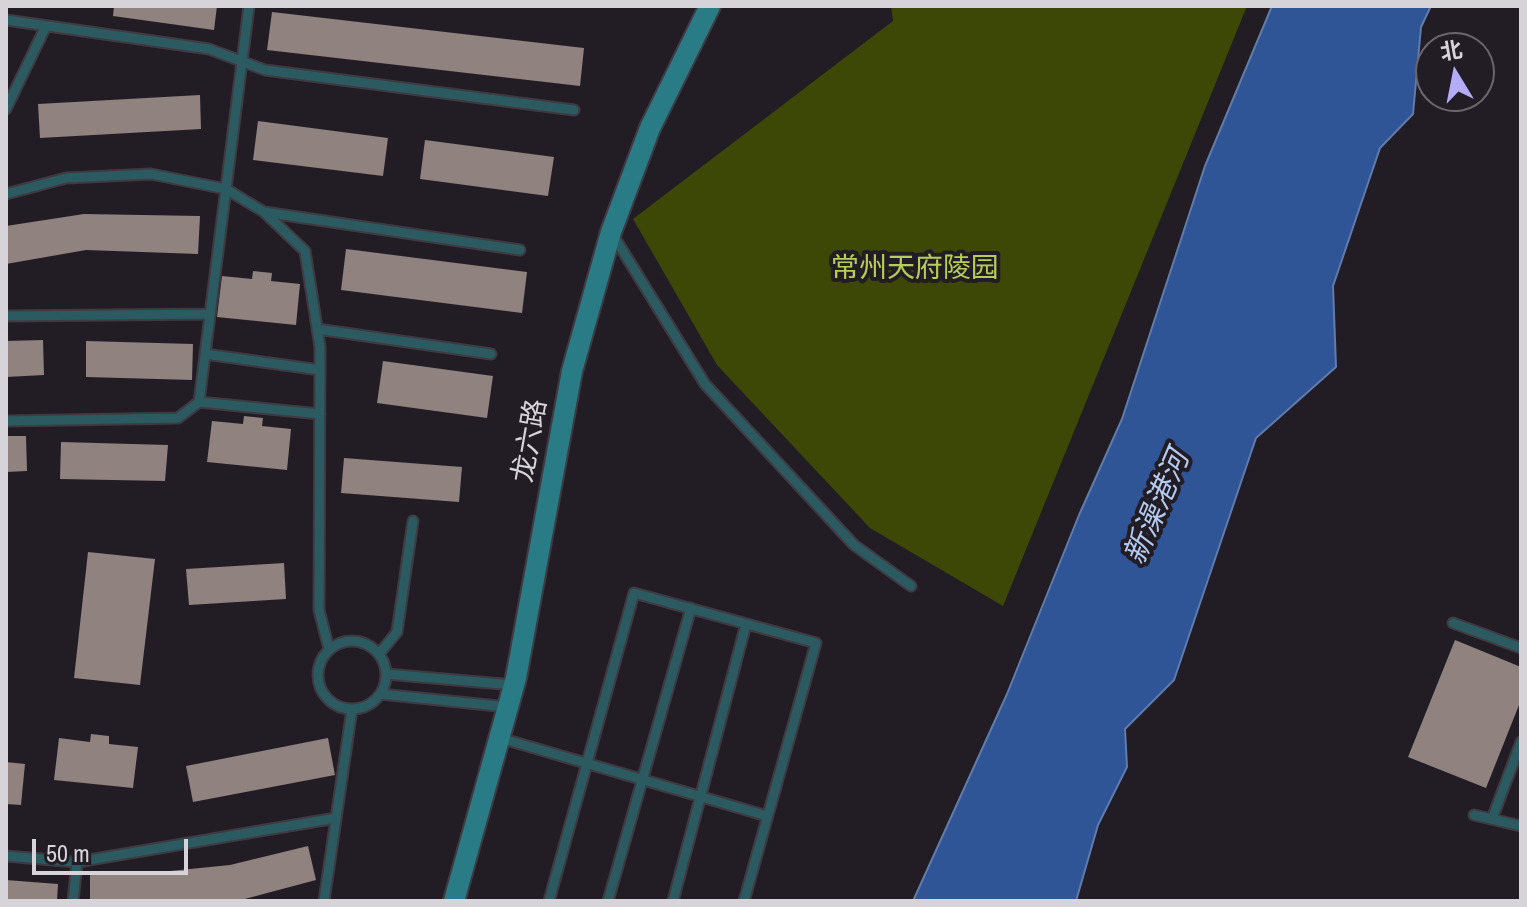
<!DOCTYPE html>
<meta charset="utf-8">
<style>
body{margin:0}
#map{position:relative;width:1527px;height:907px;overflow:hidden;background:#221d25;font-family:"Archivo Narrow","Noto Sans SC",sans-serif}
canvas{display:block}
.frame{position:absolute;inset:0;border:8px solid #d6d3d9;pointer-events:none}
.north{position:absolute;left:1415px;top:32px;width:80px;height:80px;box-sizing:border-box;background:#221d25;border:2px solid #6a666d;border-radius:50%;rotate:350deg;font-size:22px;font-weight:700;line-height:32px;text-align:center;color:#d6d3d9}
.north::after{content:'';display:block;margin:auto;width:28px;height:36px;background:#b4acf9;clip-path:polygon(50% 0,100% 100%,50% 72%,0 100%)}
.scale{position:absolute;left:32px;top:839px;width:156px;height:36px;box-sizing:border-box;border:4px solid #d6d3d9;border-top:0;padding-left:10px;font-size:24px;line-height:28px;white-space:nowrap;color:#d6d3d9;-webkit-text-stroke:6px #221d25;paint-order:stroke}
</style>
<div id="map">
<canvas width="1527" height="907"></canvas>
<div class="frame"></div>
<div class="north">北</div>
<div class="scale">50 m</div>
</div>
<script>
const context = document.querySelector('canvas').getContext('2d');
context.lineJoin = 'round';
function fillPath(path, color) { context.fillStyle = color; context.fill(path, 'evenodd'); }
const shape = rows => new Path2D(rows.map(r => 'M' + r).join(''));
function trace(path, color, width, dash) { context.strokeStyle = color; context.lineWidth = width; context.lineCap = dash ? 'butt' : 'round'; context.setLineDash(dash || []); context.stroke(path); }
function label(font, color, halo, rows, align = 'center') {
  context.font = font + ' "Archivo Narrow","Noto Sans SC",sans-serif'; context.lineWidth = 8; context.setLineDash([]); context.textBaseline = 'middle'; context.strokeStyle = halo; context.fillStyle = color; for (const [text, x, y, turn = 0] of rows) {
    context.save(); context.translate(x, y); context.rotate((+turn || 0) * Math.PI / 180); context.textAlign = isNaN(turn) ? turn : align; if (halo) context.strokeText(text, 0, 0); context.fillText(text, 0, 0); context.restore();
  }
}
const green = shape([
 [891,6,1247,6,1003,606,870,528,717,365,633,219,893,21]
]);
const water = shape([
 [1272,6,1431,6,1421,27,1413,114,1380,148,1333,286,1336,367,1256,438,1174,680,1125,729,1127,767,1098,825,1076,901,913,901,1007,694,1079,515,1122,419,1205,166,1272,6]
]);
const building = shape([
 [114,6,217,6,214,30,113,16],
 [272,12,584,48,580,86,267,50],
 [200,95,201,129,40,138,38,104],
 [258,121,388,138,383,176,253,160],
 [425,140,554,157,548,196,420,179],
 [84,214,200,216,198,254,86,250,6,264,6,226],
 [346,249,527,272,522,313,341,290],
 [253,271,272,273,271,281,300,284,296,325,217,317,222,276,252,279],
 [43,340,44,375,6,377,6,341],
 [86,341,193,344,192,380,86,377],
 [383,361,493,376,487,418,377,403],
 [244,416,263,418,262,426,291,429,287,470,207,462,212,421,243,424],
 [6,436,26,436,27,471,6,472],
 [61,442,168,445,165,481,60,479],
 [344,458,462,467,459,502,341,493],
 [88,552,155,559,140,685,74,678],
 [284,563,286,599,189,605,186,569],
 [1455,640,1521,667,1521,700,1486,788,1408,757],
 [91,734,109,736,109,744,138,747,133,788,54,780,59,738,90,742],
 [328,738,335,775,193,802,186,766],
 [6,762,25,764,21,805,6,804],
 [308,846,316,880,241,900,90,901,90,874,160,872,230,865],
 [6,880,58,884,57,901,6,901]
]);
const lane = shape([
 [6,20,209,49,265,70,574,110],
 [6,109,46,26],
 [6,194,66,178,151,174,226,189,264,212,305,251,320,347,319,610,329,649],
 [264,212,520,250],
 [613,235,705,384,854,545,911,586],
 [6,316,210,314],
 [317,329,491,354],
 [205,354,320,370],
 [199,402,320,414],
 [6,421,178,418,199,402,249,6],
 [1453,623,1521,648],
 '318 675a34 34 0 1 1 68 0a34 34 0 1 1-68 0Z',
 [379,654,397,632,413,521],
 [386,674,514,685],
 [380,694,508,707],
 [500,738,767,816],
 [1474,815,1521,826],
 [1492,819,1521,742],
 [6,856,77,862,336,818],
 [73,901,77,862],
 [324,901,352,709],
 [549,901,634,593,816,643,744,901],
 [608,901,691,608],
 [673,901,746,624]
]);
const secondary = shape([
 [454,901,516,678,572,371,611,232,650,128,710,6]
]);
const parkNames = [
 ["常州天府陵园",915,269]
];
const streetNames = [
 ["龙六路",531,441,-80]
];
const waterNames = [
 ["新澡港河",1158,508,-67]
];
fillPath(green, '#3d4806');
fillPath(water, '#2f5597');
trace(water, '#617bab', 2);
fillPath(building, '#8f827f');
trace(lane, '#3f3a42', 13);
trace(secondary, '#3f3a42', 24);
trace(lane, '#2b5b60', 9);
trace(secondary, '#297c85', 20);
label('28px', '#b6cd57', '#221d25', parkNames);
label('28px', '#d6d3d9', '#221d25', streetNames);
label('italic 30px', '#b4cbf1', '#221d25', waterNames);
</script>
